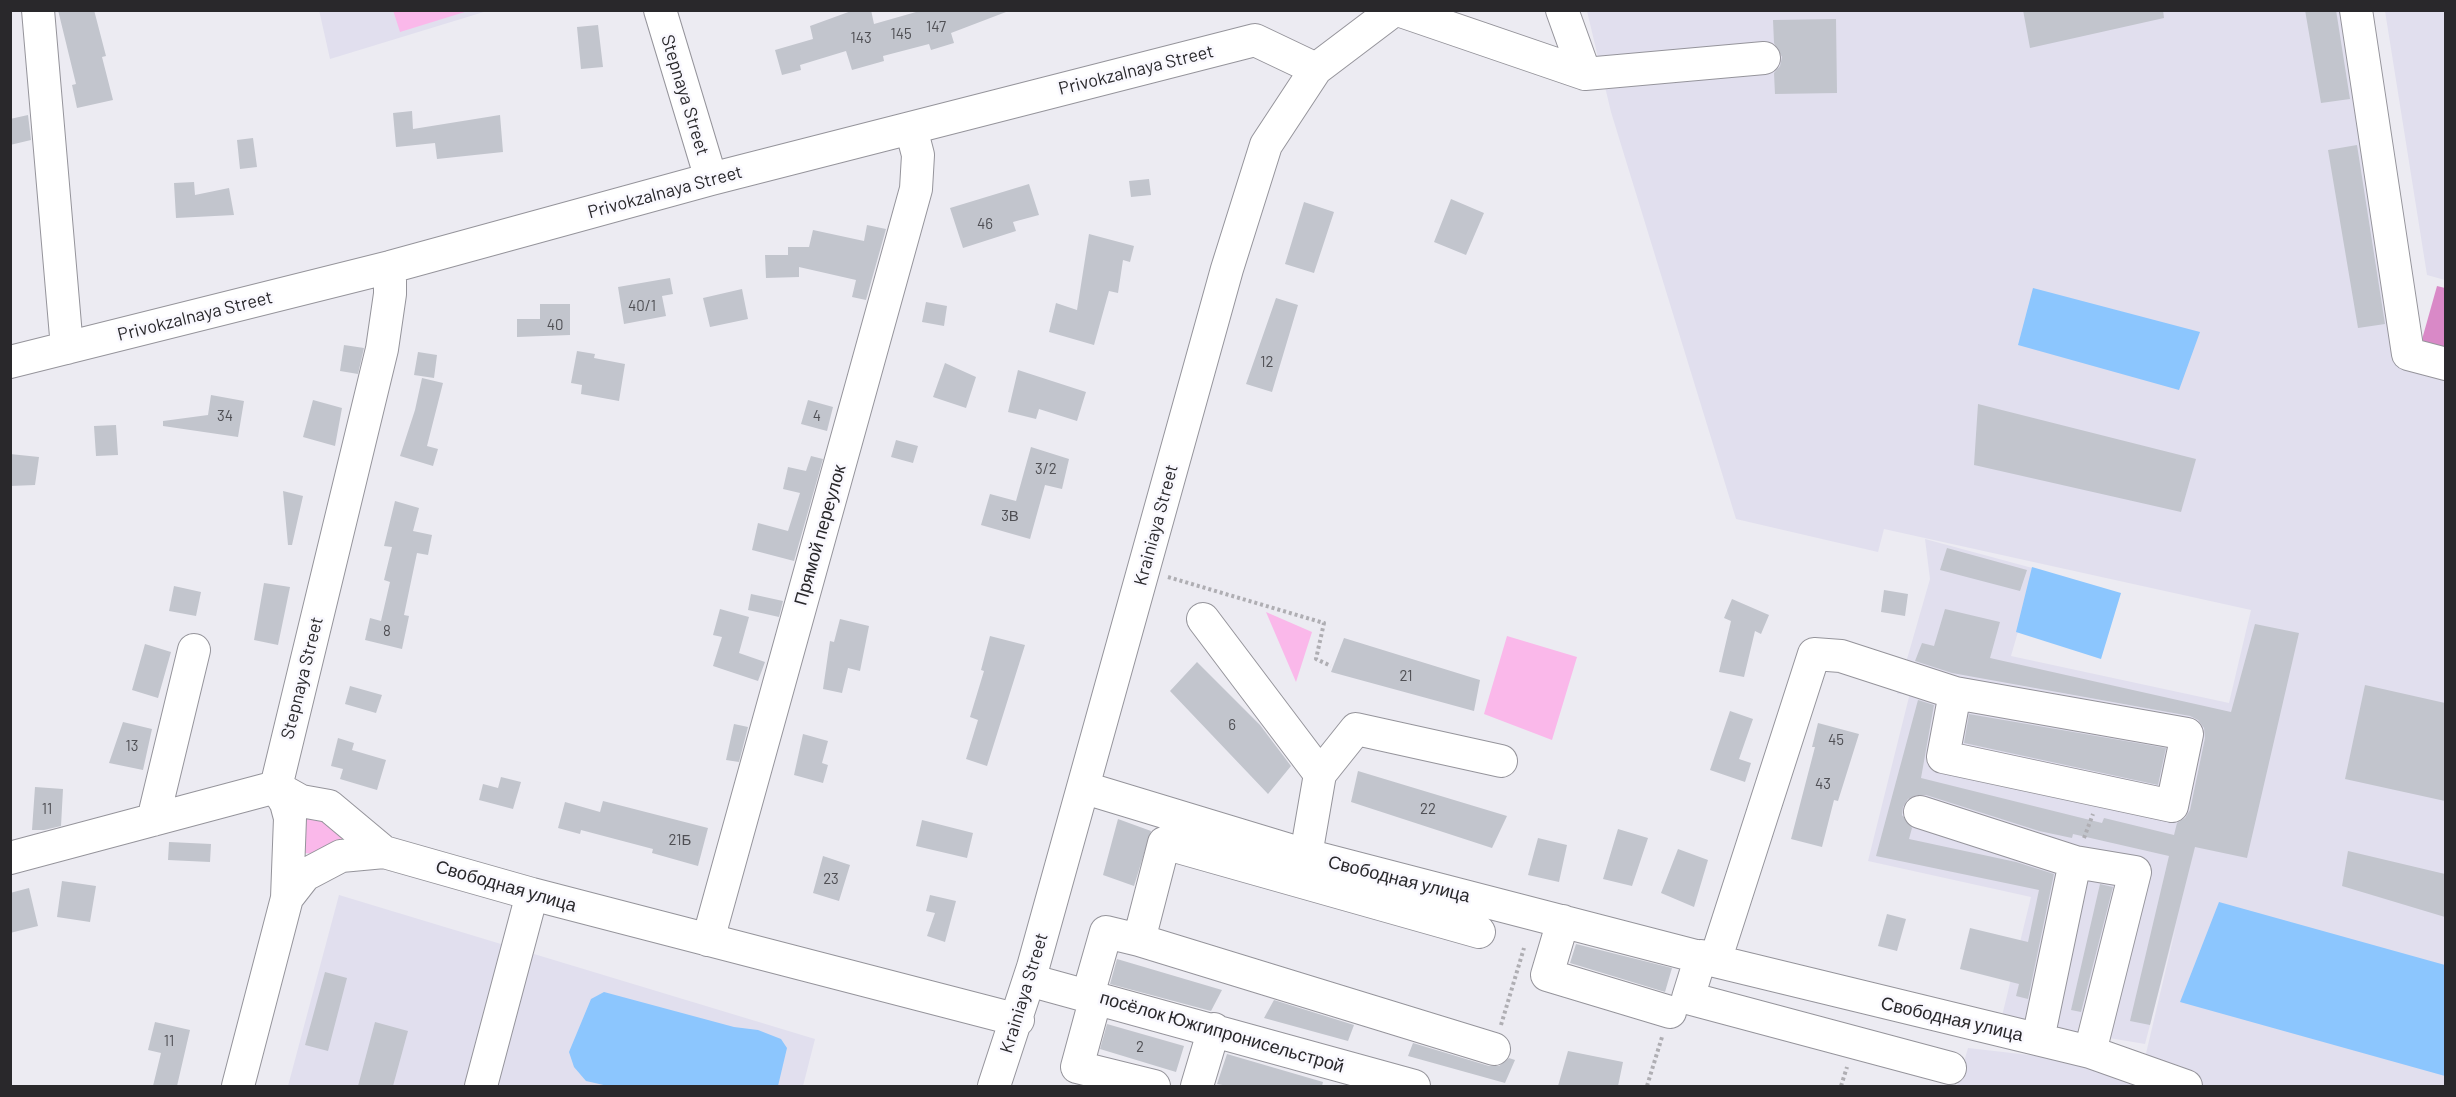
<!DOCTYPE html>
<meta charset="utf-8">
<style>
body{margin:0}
#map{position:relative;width:2456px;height:1097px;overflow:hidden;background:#ecebf2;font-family:Barlow,sans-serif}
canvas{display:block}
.frame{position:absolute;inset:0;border:12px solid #29282b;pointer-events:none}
</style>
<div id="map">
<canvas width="2456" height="1097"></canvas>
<div class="frame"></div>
</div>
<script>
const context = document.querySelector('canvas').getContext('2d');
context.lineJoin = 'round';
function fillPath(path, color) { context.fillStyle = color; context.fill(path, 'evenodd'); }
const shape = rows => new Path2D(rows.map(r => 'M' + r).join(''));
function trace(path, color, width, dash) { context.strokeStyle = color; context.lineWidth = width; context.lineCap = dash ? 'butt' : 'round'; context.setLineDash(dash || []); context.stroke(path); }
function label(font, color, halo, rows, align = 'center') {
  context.font = font + ' Barlow,sans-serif'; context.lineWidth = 5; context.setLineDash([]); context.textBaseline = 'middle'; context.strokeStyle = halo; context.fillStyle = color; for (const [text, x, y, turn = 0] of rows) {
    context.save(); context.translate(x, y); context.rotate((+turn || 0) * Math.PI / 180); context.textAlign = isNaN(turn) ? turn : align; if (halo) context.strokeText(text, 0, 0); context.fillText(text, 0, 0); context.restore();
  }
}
const built = shape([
 [319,10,487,11,330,59],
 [1587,11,2347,11,2397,347,2445,362,2445,1086,2191,1086,2144,1062,2177,922,2145,1044,2001,1020,2031,897,1868,861,1910,693,1897,694,1930,579,1925,539,2036,569,2011,656,2229,703,2251,610,1884,529,1878,552,1736,519,1611,112],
 [2385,11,2445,11,2445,280,2427,275],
 [339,895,815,1039,803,1086,288,1086],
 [1968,1048,2143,1068,2187,1086,1957,1086]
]);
const green = shape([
 [393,10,468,10,468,11,400,32],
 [1266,612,1312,632,1296,682],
 [1507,636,1577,657,1552,740,1484,714],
 [301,813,317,816,351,837,343,844,314,854,304,853]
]);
const forest = shape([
 [2437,286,2445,288,2445,357,2419,350]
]);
const water = shape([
 [2033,288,2200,332,2179,390,2018,345],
 [2032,567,2121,593,2101,659,2016,632],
 [2219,902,2445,965,2445,1076,2180,1002],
 [604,992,734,1027,758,1030,781,1039,787,1048,778,1086,608,1086,586,1081,574,1067,569,1052,591,999]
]);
const building = shape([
 [58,10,94,10,106,56,102,57,113,100,77,108,72,85,76,84],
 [854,10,871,10,874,24,923,10,1006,12,951,33,954,43,931,50,929,44,883,56,884,61,852,70,846,51,800,65,801,70,782,75,775,50,813,39,810,26],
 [2023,10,2163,10,2164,18,2030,48],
 [2305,10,2336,10,2350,99,2321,103],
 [1836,19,1837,93,1775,94,1774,73,1780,66,1782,57,1774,43,1773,20],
 [598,25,603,67,581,69,577,27],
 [412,111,413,129,500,115,503,152,437,159,435,143,396,147,393,113],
 [28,115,31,140,10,145,10,119],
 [253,138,257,167,240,169,237,140],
 [2357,145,2385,324,2358,328,2328,150],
 [1149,179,1151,195,1131,197,1129,181],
 [194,182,195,195,229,188,234,215,176,218,174,183],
 [1029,184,1039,215,1013,222,1016,231,963,248,950,208],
 [1451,199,1484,213,1466,255,1434,242],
 [1304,202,1334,212,1314,273,1285,264],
 [867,225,886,229,866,300,852,297,856,280,799,267,799,277,766,278,765,255,788,255,788,247,809,247,813,230,864,241],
 [1089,234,1134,246,1130,262,1123,260,1118,293,1109,291,1094,345,1049,332,1056,303,1077,310],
 [670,278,673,294,662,296,666,316,624,324,618,287],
 [742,289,748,319,710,327,703,298],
 [1276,298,1298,305,1272,392,1246,384],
 [926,302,947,306,944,326,922,322],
 [540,304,570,304,570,335,517,337,517,319,540,319],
 [344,345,364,348,358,374,340,371],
 [577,351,595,354,594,358,625,364,619,401,581,394,582,385,571,383],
 [418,352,437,355,434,378,414,375],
 [945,363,976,377,966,408,933,397],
 [1018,370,1086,392,1077,421,1039,409,1036,419,1008,412],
 [422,378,443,383,427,446,438,449,433,466,400,456,415,410],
 [211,395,244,401,238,437,163,426,163,421,208,415],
 [313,400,342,408,335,446,303,437],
 [808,400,833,407,827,431,801,424],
 [1978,404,2196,459,2181,512,1974,465],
 [116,425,118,455,96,456,94,426],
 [896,440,918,446,913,463,891,457],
 [1031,447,1069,459,1062,489,1045,485,1030,539,981,525,990,494,1016,501],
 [10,454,39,457,35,485,10,486],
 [811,456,823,459,794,561,752,550,758,523,788,531,800,493,783,489,788,467,806,471],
 [283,491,303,496,292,545,288,545],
 [395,501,419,508,413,531,432,535,428,555,417,553,404,615,409,616,402,649,365,640,370,618,381,621,390,582,384,580,392,547,384,546],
 [1947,548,2027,570,2020,591,1940,570],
 [264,583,290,587,278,645,254,640],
 [174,586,201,592,196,616,169,611],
 [1884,590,1908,594,1905,616,1881,612],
 [751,594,783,601,779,617,748,610],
 [1732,599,1769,615,1761,634,1755,631,1744,677,1719,672,1731,621,1724,618],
 [720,609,749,617,739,653,765,662,758,681,713,666,722,637,713,635],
 [1945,609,2000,622,1990,658,2231,712,2255,624,2299,633,2247,858,2195,847,2150,1025,2130,1021,2169,856,2073,834,2072,838,2039,831,1926,795,1916,795,1908,799,1903,807,1902,815,1912,828,1909,839,2016,862,2054,874,2028,999,2016,996,2019,984,1960,969,1970,928,2028,942,2039,890,1876,856,1918,700,1934,705,1921,778,2102,823,2104,818,2174,835,2177,823,2185,818,2190,810,2205,738,2204,728,2198,720,2190,716,1952,673,1915,661,1922,643,1934,646],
 [840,619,869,626,860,671,848,668,842,693,823,689,830,641,834,642],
 [990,636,1025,645,987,766,966,759,978,720,970,717,984,671,981,670],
 [1344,638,1480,680,1474,711,1331,672],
 [145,644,171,652,158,698,132,690],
 [1197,662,1260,725,1291,766,1268,794,1170,691],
 [2365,685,2445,703,2445,801,2345,779],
 [350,686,382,695,376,713,345,704],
 [1730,711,1753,719,1739,759,1751,763,1745,782,1710,770],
 [1969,714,2166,748,2158,785,1964,743],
 [123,722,152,729,143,770,109,763],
 [1818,723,1859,734,1838,801,1834,800,1822,847,1791,839,1815,747,1812,747],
 [734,724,748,727,739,762,726,760],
 [803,734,828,741,822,763,828,765,823,783,794,775],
 [338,738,354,743,352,750,386,760,377,790,340,779,343,769,331,766],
 [1358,771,1507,816,1492,848,1351,802],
 [501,777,521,782,513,809,479,800,483,784,498,788],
 [35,787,63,789,61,826,44,830,32,830],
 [603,801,708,828,698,866,652,853,653,849,581,830,580,834,558,828,565,802,600,812],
 [1118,819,1151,831,1134,886,1103,875],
 [922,820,973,833,967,858,916,846],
 [1618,829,1648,838,1632,886,1603,879],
 [1538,838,1567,845,1559,882,1528,875],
 [169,842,211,844,210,862,168,860],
 [1678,849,1708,860,1694,907,1661,893],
 [2348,851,2445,874,2445,917,2342,886],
 [823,856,850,865,839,901,813,893],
 [62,881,96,886,90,922,57,917],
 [2100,884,2113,887,2081,1012,2071,1010],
 [29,888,38,926,10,933,10,893],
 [930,895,956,901,945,942,927,936,935,913,926,911],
 [1887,914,1906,919,1897,951,1878,946],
 [1576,944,1672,968,1665,992,1570,963],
 [1117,959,1222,990,1211,1011,1110,984],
 [325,972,347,978,328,1051,305,1045],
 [1274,1000,1354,1025,1348,1041,1264,1018],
 [155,1022,190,1030,177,1086,153,1086,161,1053,148,1050],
 [375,1022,408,1031,393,1086,358,1086],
 [1107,1024,1184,1046,1176,1072,1100,1049],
 [1413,1043,1489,1066,1499,1066,1509,1058,1515,1060,1505,1083,1408,1056],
 [1568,1051,1623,1062,1618,1086,1558,1086],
 [1227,1054,1323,1082,1322,1086,1228,1086,1217,1084]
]);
const path = shape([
 [1168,577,1324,623,1316,659,1331,666],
 [2084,838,2093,814],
 [1501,1025,1524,948],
 [1647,1086,1662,1037],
 [1841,1086,1847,1067]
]);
const minor = shape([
 [38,10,67,348],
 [660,10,711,179],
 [1398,10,1585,74,1562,10],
 [2356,10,2408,354,2446,364],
 [1585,74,1764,58],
 [10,362,390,267,711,179,1255,40,1316,69],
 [1203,619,1320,774],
 [1085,788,1306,855,1715,961,2090,1052,2186,1086],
 [1920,812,2075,862,2038,1039],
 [153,820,194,650],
 [1306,855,1320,774,1356,729,1501,761],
 [10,858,276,787,301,801,329,806,384,852,532,894,1018,1020],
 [2075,862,2135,872,2090,1052],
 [287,898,305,875,341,856,384,852],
 [1563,921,1547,975,1670,1012],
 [708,940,916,189,918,155,911,128],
 [1139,940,1494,1049],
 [1701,956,1688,998,1950,1068],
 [1715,961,1814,654,1841,656,1955,693,2187,734,2172,806,1943,757,1955,693],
 [1029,980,1414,1086],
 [1088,995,1106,932,1139,940,1164,843,1479,932],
 [1096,997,1077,1067,1154,1086],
 [238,1086,287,898,290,818,286,803,276,787,382,349,390,294,390,267],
 [481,1086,532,894],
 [994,1086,1033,967,1227,269,1266,145,1316,69,1394,10],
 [1197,1086,1214,1029]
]);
const numberNames = [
 ["147",936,27],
 ["145",901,34],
 ["143",861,38],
 ["46",985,224],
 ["40/1",642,306],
 ["40",555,325],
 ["12",1267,362],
 ["34",225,416],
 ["4",817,416],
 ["3/2",1046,469],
 ["3В",1010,516],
 ["8",387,631],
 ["21",1406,676],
 ["6",1232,725],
 ["45",1836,740],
 ["13",132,746],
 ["43",1823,784],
 ["11",47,809],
 ["22",1428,809],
 ["21Б",680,840],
 ["23",831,879],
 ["11",169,1041],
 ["2",1140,1047]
];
const streetNames = [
 ["Privokzalnaya Street",1136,70,-14],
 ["Stepnaya Street",685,95,73],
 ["Privokzalnaya Street",665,192,-15],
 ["Privokzalnaya Street",195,316,-14],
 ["Krainiaya Street",1156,525,-75],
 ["Прямой переулок",820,535,-74],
 ["Stepnaya Street",302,678,-76],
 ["Свободная улица",1399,879,14],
 ["Свободная улица",506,886,16],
 ["Krainiaya Street",1024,993,-73],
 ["Свободная улица",1952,1019,13],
 ["посёлок Южгипронисельстрой",1222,1032,16]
];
fillPath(built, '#e1dfee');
fillPath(green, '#fab8ea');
fillPath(forest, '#d989c7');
fillPath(water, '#8cc6fe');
fillPath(building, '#c2c5cd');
trace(minor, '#95949b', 34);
trace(path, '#afaeb3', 4, [3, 3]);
trace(minor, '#fff', 32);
label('15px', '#4f4f54', null, numberNames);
label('18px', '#29282b', '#f9f8fe', streetNames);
</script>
